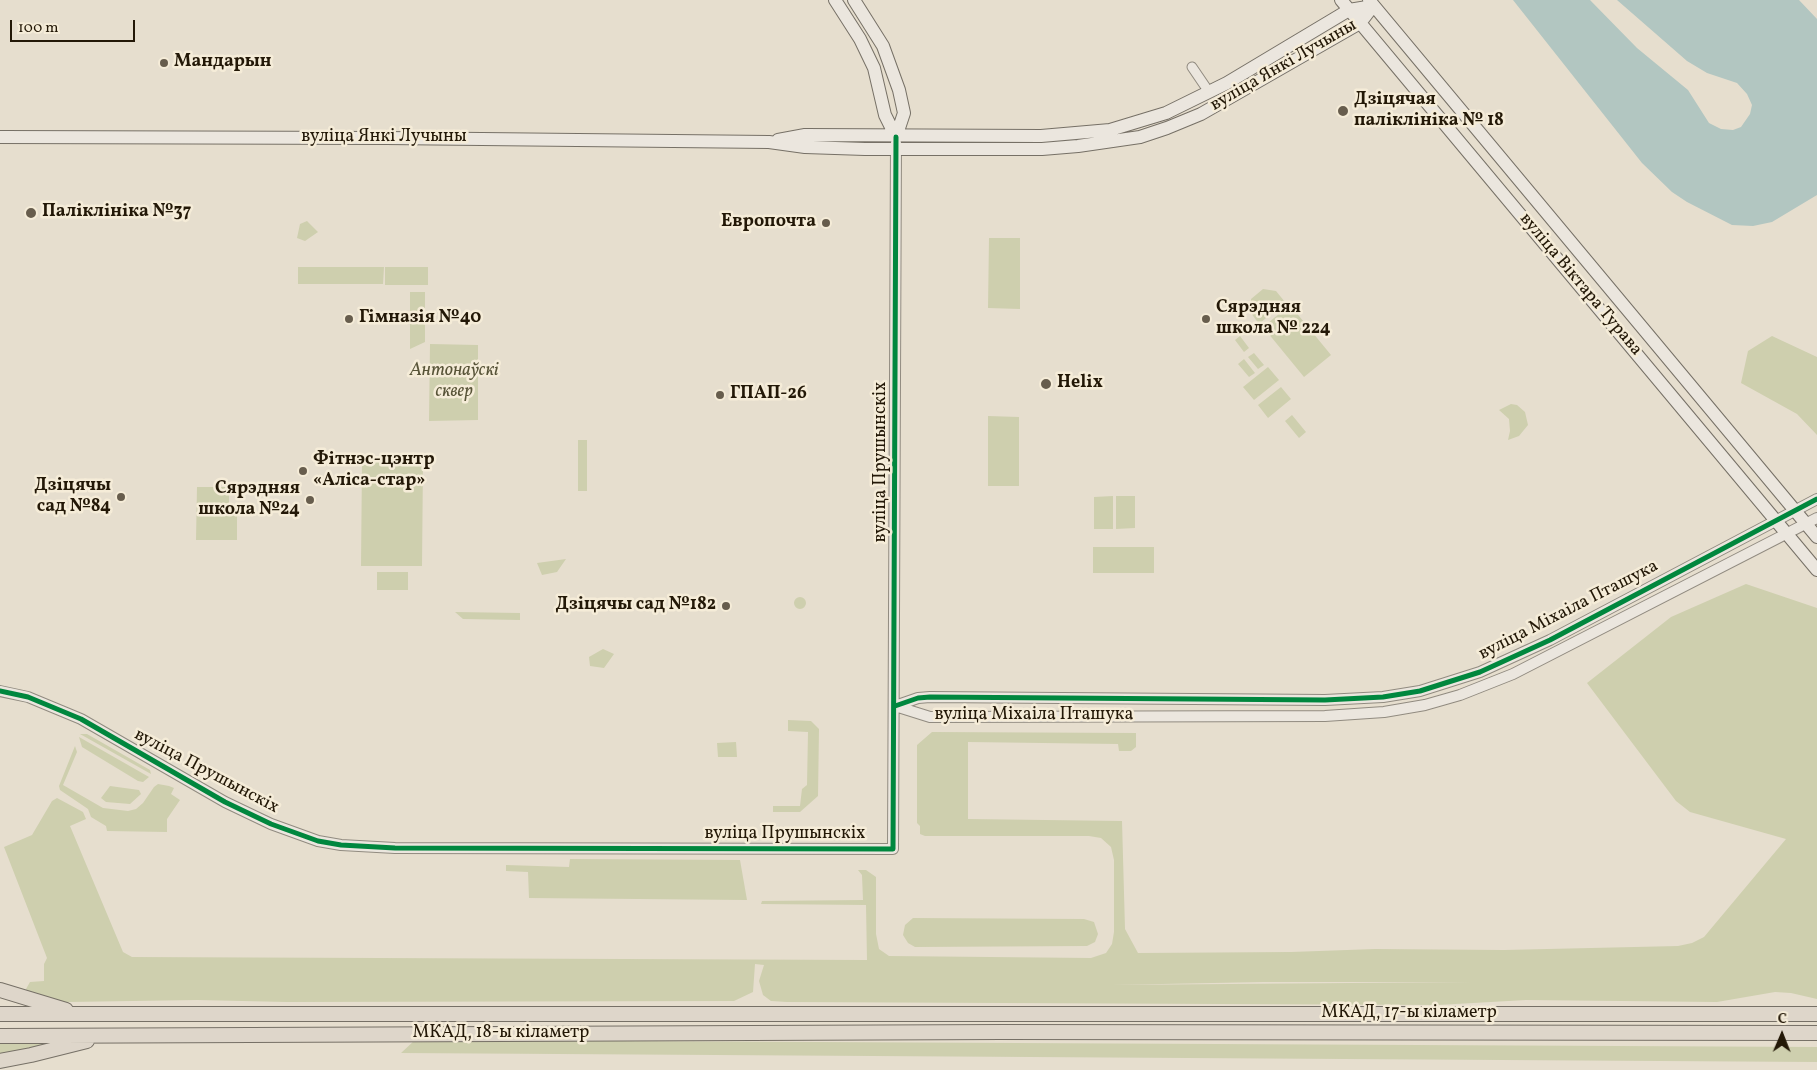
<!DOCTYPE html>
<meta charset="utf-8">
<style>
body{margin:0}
#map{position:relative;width:1817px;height:1070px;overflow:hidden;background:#e6dece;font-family:Vollkorn,serif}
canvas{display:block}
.north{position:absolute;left:1757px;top:1010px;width:50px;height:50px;-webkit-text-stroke:4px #f5ecd8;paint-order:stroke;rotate:1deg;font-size:14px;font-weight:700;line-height:20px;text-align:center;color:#231807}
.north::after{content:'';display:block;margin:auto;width:18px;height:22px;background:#231807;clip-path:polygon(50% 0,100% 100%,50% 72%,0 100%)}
.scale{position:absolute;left:10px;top:20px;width:125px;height:22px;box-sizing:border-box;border:2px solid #231807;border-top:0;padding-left:6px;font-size:15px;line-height:18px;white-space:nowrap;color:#231807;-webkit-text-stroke:4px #f5ecd8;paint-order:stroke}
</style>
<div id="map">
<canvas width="1817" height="1070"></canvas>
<div class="north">С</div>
<div class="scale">100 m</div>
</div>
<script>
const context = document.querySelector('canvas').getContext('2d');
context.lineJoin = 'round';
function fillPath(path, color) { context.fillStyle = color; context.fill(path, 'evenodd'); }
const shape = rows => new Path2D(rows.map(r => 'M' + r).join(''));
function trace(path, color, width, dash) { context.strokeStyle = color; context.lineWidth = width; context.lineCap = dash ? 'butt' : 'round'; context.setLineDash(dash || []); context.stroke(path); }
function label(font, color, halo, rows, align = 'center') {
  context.font = font + ' Vollkorn,serif'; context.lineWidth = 5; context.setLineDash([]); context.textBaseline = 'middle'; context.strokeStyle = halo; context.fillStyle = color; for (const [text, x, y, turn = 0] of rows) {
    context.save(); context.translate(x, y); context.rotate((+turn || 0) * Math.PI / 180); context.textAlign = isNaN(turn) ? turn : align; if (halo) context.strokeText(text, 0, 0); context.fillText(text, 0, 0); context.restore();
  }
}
const green = shape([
 [307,221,318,232,305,241,297,238,300,224],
 [989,238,1020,238,1020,309,988,308],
 [298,267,384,267,383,284,298,284],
 [385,267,428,267,428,285,385,285],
 [1263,289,1276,291,1285,302,1259,324,1251,313,1251,299],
 [410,292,425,292,425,342,410,349],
 [1290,305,1331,355,1304,377,1263,327],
 [1240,336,1249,348,1244,352,1235,340],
 [1772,336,1817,357,1817,435,1797,414,1741,383,1748,351],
 [430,344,478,345,478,420,429,421],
 [1254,353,1264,365,1258,369,1248,357],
 [1244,359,1255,373,1249,377,1238,364],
 [1268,367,1279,380,1254,400,1243,387],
 [1281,387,1291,399,1268,418,1258,405],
 [1511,404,1517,405,1525,412,1528,425,1519,436,1508,440,1510,431,1509,419,1499,410],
 [1292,415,1306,432,1299,438,1285,421],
 [988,416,1019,417,1019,486,988,486],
 [578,440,587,440,587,491,578,491],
 [362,462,423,462,422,566,361,566],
 [197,487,229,487,229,506,237,507,237,540,196,540],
 [1113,496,1113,529,1094,529,1094,497],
 [1116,496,1135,496,1135,528,1116,529],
 [1093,547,1154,547,1154,573,1093,573],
 [566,559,557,572,542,575,537,563],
 [377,572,408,572,408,590,377,590],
 [1746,584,1817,608,1817,999,1791,993,1775,992,1717,1002,1526,1000,1438,1005,787,1002,771,1001,763,995,759,981,764,965,755,964,753,992,734,1001,287,1002,197,1000,68,1002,59,1002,27,992,26,989,30,982,44,981,44,964,47,958,4,847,32,835,52,801,57,798,83,812,86,819,70,826,123,952,132,957,867,960,866,905,761,904,762,901,863,900,862,875,858,870,866,870,876,877,876,934,879,949,889,956,1091,958,1106,953,1112,944,1114,932,1114,860,1111,847,1101,838,1089,836,925,836,920,834,920,826,917,823,917,745,932,732,1136,733,1136,747,1131,751,1119,751,1118,744,968,742,968,819,1122,821,1125,929,1138,953,1291,952,1375,949,1504,950,1678,946,1692,943,1704,937,1786,839,1690,812,1676,801,1587,683,1671,617],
 [1263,982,1472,982,1111,985],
 '794 603a6 6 0 1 1 12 0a6 6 0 1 1-12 0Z',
 [455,612,520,613,520,620,463,619],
 [603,649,614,654,604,668,590,666,589,657],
 [788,720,811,721,819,729,818,796,800,812,773,812,773,806,800,806,802,789,807,785,808,732,788,731],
 [80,734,87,734,150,770,151,774],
 [79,737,149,777,143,782,138,781,82,747],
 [736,742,737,757,718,757,717,743],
 [75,746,77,752,63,785,103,808,128,811,136,809,143,803,154,787,158,784,169,786,174,788,171,794,180,800,167,819,167,832,107,831,106,826,91,817,88,809,60,790,59,786],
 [110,786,139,790,141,794,130,804,106,802,101,798],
 [570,859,740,860,747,900,529,898,528,872,506,871,506,865,569,867],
 [913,918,1084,919,1094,922,1098,934,1095,942,1087,946,915,947,908,943,903,935,905,925],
 [415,1040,1817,1047,1817,1062,401,1053],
 [69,1041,0,1056,0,1042]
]);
const water = shape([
 [1513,0,1590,0,1637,48,1688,90,1709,123,1721,129,1733,130,1741,127,1750,114,1752,105,1747,94,1737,83,1707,73,1687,61,1617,0,1799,0,1817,19,1817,195,1772,222,1753,226,1732,225,1687,202,1672,192,1642,163]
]);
const minor = shape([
 [1192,67,1209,92]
]);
const tertiary = shape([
 [0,691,28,697,81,719,225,802,271,824,318,841,341,845,395,848,893,849,896,143],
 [895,706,918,698,930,697,1325,700,1383,697,1420,691,1480,672,1550,640,1817,499],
 [895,706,930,717,1325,716,1384,712,1425,705,1460,695,1513,674,1817,518]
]);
const secondary = shape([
 [835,0,860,39,874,68,885,115,896,137],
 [854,0,883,46,899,90,904,113,896,137],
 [1341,0,1817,570],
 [1369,0,1817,537],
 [0,137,386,138,769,142,805,147,865,149,1042,149,1078,146,1140,137,1167,128,1201,114,1360,23,1373,6],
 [778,140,805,135,1041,136,1110,130,1166,113,1227,83,1349,10,1373,6]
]);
const trunk = shape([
 [0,990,66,1010],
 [0,1014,1817,1014],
 [0,1036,1002,1032,1817,1033],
 [0,1061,31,1055,87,1041]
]);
const cycleway = shape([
 [0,691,28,697,81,719,225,802,271,824,318,841,341,845,395,848,893,849,896,137],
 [895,706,918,698,930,697,1325,700,1383,697,1420,691,1480,672,1550,640,1817,499]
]);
const markers = [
 [164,63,5,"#675d4d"],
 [1343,111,6,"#675d4d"],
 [31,213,6,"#675d4d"],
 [826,223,5,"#675d4d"],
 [349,319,5,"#675d4d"],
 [1206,319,5,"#675d4d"],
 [1046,384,6,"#675d4d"],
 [720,395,5,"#675d4d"],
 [303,471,5,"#675d4d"],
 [121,497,5,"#675d4d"],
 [310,500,5,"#675d4d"],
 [726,606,5,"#675d4d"]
];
const poiNames = [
 ["Мандарын",174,63],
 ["Дзіцячая",1354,101],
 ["паліклініка № 18",1354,122],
 ["Паліклініка №37",42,213],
 ["Европочта",816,223,"right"],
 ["Сярэдняя",1216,309],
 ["школа № 224",1216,330],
 ["Гімназія №40",359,319],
 ["Helix",1057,384],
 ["ГПАП-26",730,395],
 ["Фітнэс-цэнтр",313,461],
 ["«Аліса-стар»",313,482],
 ["Дзіцячы",111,487,"right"],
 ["сад №84",111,508,"right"],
 ["Сярэдняя",300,490,"right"],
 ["школа №24",300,511,"right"],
 ["Дзіцячы сад №182",716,606,"right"]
];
const streetNames = [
 ["вуліца Янкі Лучыны",1284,66,-30],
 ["вуліца Янкі Лучыны",384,138],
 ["вуліца Віктара Турава",1580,285,50],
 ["вуліца Прушынскіх",882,462,-90],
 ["вуліца Міхаіла Пташука",1569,611,-27],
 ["вуліца Міхаіла Пташука",1034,716],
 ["вуліца Прушынскіх",206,772,28],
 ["вуліца Прушынскіх",785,835],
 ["МКАД, 17-ы кіламетр",1409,1014],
 ["МКАД, 18-ы кіламетр",501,1034]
];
const parkNames = [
 ["Антонаўскі",454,372],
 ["сквер",454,393]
];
fillPath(green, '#cecfae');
fillPath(water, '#b2c6c1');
trace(minor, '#918b80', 11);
trace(tertiary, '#918b80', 12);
trace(secondary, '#767066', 14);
trace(trunk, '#767066', 16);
trace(minor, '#ebe6de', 9);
trace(tertiary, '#ebe6de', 10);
trace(secondary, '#ebe6de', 12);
trace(trunk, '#ded6ca', 14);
trace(cycleway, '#00873e', 5);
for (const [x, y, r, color] of markers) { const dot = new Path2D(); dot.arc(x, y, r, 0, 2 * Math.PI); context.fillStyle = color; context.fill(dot); trace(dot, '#f5ecd8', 2); }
label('bold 18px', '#231807', '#f5ecd8', poiNames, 'left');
label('18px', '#231807', '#f5ecd8', streetNames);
label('italic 18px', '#585438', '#f5ecd8', parkNames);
</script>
